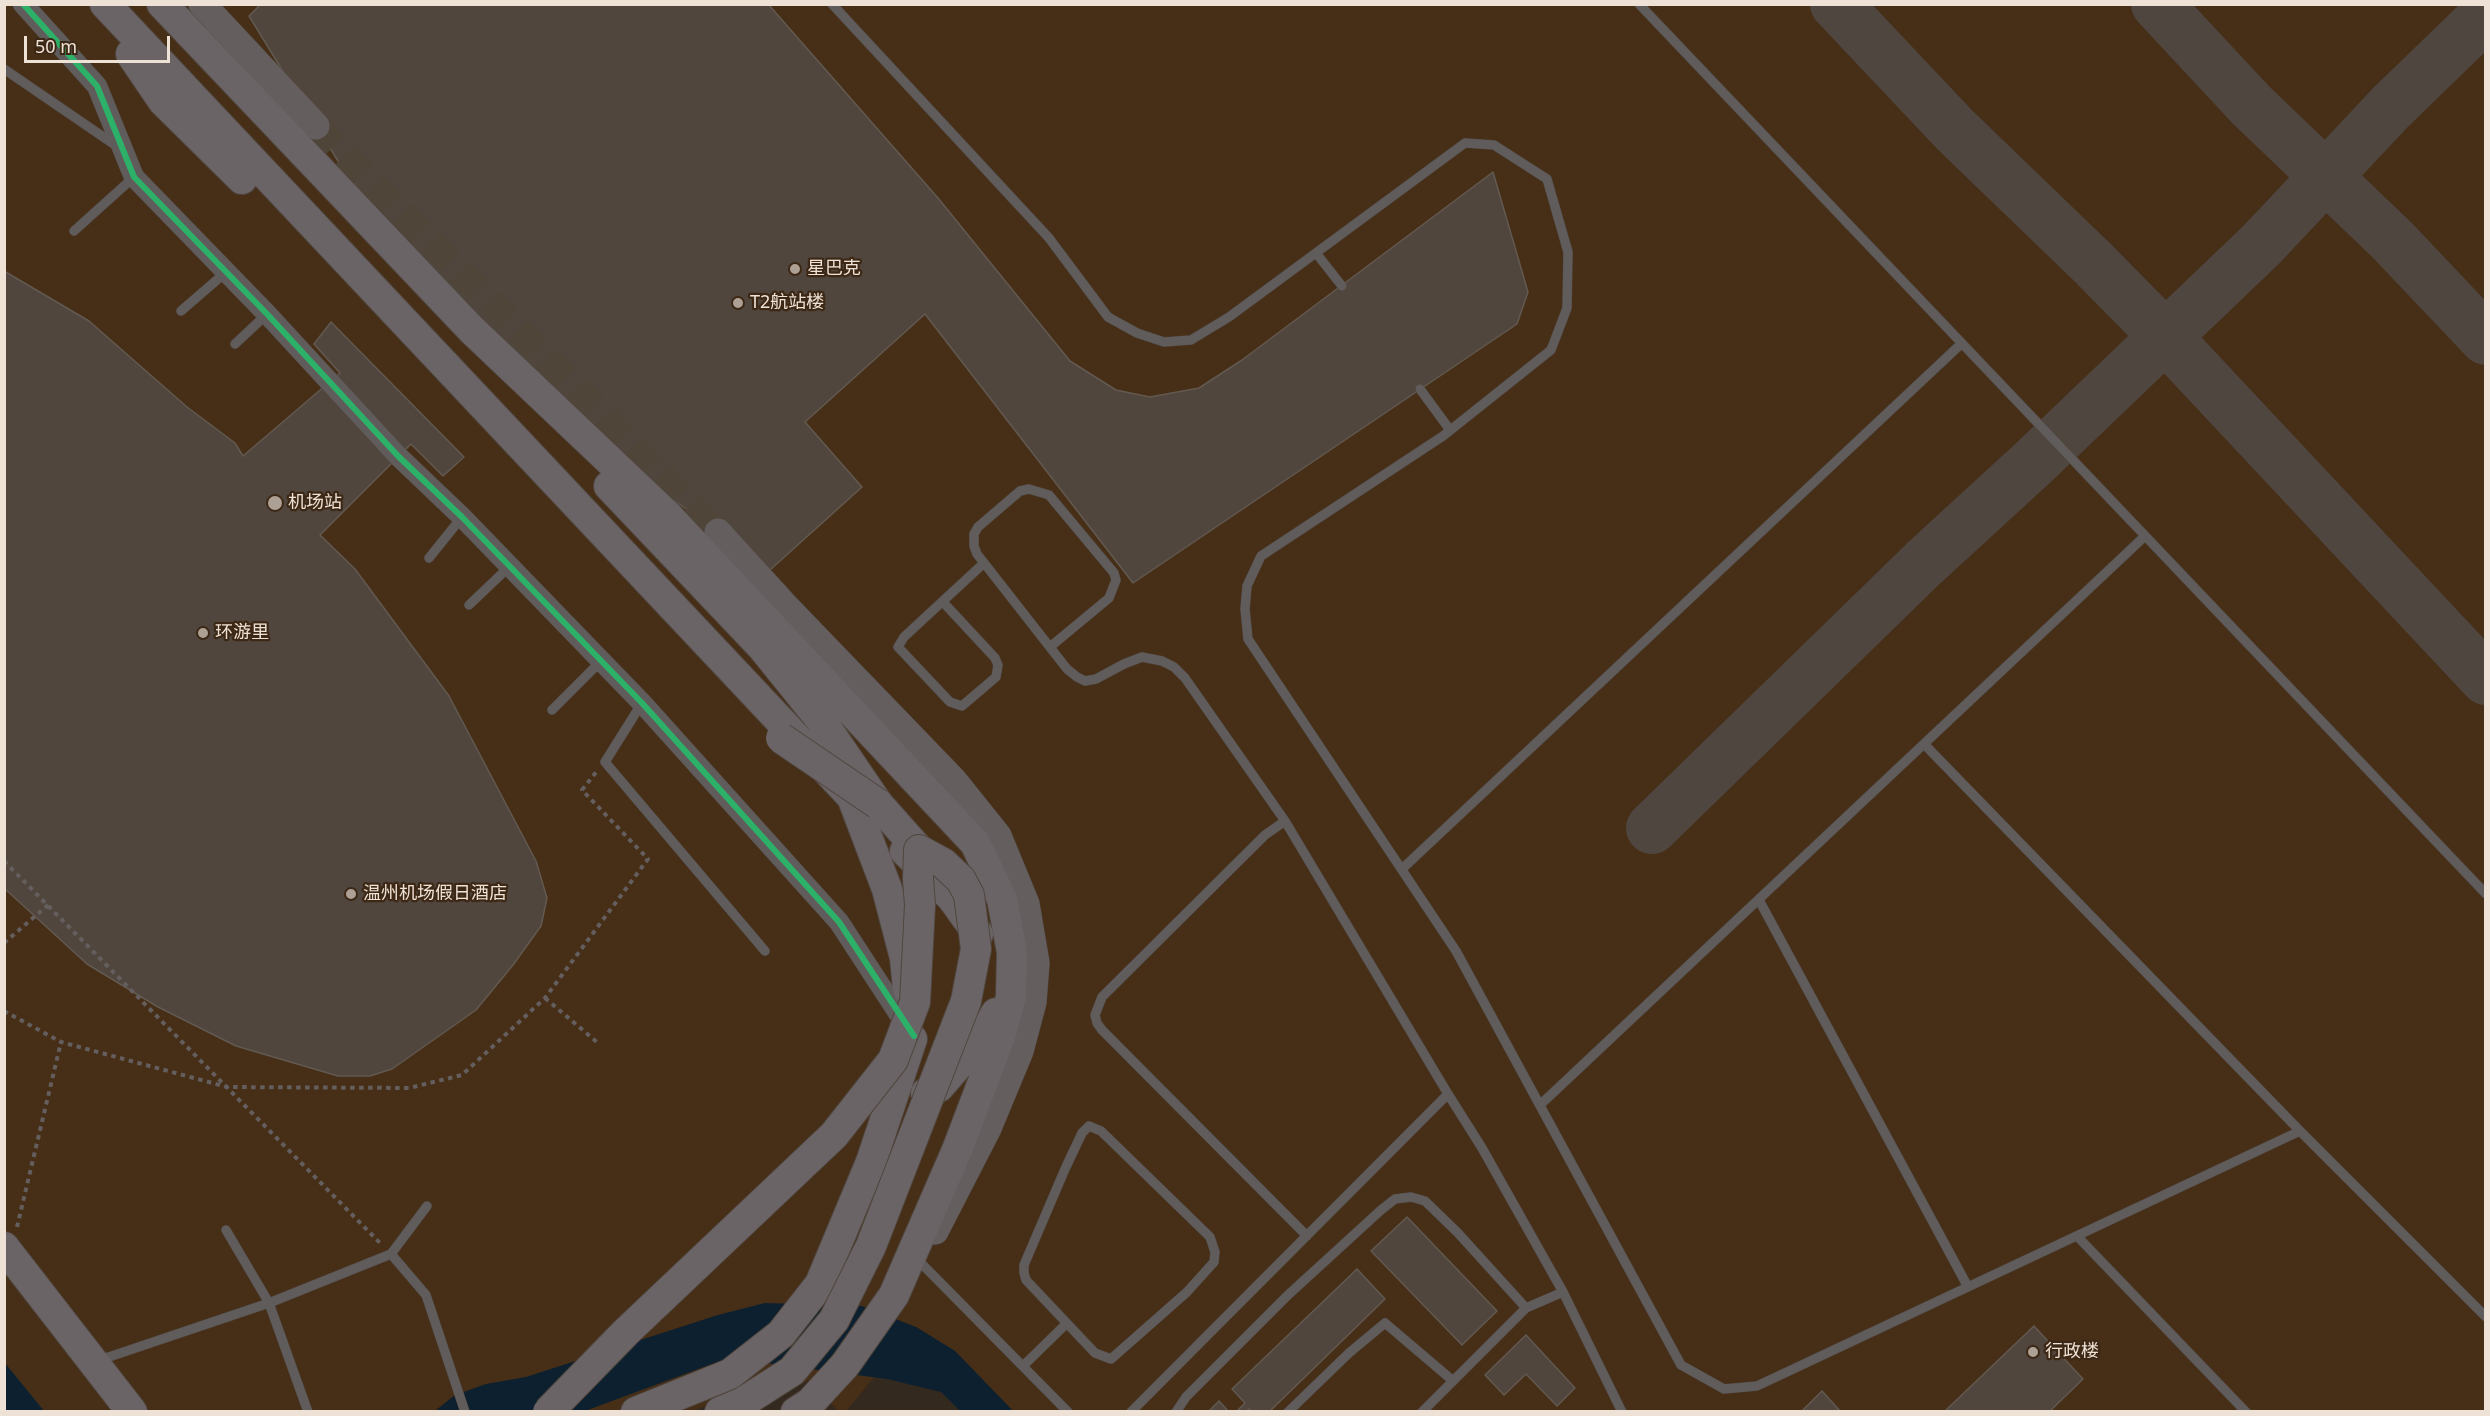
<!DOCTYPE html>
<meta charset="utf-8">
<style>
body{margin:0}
#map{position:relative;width:2490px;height:1416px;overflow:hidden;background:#34291e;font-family:"Noto Sans",sans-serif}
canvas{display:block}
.frame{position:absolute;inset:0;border:6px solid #eee1d5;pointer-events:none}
.scale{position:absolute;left:24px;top:36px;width:146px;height:27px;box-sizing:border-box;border:3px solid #eee1d5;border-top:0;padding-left:8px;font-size:18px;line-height:21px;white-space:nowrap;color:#eee1d5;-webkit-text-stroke:4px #3d2815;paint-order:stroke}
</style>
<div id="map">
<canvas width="2490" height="1416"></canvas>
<div class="frame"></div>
<div class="scale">50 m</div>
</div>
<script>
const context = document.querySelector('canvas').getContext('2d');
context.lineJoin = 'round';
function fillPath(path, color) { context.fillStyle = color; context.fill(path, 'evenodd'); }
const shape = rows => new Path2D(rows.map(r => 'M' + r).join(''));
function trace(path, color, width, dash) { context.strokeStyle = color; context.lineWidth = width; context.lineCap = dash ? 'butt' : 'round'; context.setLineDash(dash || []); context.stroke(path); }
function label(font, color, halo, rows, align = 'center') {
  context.font = font + ' "Noto Sans","Noto Sans SC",sans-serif'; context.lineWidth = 4.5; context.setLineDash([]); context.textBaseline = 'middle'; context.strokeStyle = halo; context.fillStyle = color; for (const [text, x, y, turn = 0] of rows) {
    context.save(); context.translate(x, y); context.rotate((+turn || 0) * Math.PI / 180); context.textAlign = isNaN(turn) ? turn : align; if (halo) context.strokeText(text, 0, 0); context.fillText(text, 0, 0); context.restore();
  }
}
const built = shape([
 [4,5,2485,5,2485,1411,1013,1411,955,1351,916,1327,846,1411,838,1411,809,1380,752,1412,727,1398,692,1411,497,1411,455,1395,434,1411,39,1411,4,1371]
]);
const water = shape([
 [765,1303,862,1306,916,1327,955,1351,1013,1411,960,1411,941,1392,887,1379,728,1358,585,1411,434,1412,455,1395,486,1384,526,1377,718,1315],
 [4,1363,5,1363,44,1411,5,1411]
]);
const taxiway = shape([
 [1836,4,1955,130,2093,263,2159,330,2486,679],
 [2157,4,2251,105,2392,240,2486,339],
 [1652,828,1924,563,2033,463,2261,245,2391,107,2486,15]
]);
const building = shape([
 [261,4,768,4,938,198,1070,361,1116,390,1150,397,1199,388,1242,360,1493,172,1528,292,1517,324,1133,583,925,314,805,422,862,487,770,570,635,472,398,240,341,166,249,16,261,4],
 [4,271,89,321,187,407,235,443,243,456,340,373,314,344,331,322,464,457,443,476,411,444,320,535,355,569,449,696,536,861,547,898,541,926,513,965,476,1010,392,1069,370,1076,338,1076,236,1046,158,1007,87,964,4,888,4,271],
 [1407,1217,1497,1311,1462,1345,1371,1251,1407,1217],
 [1357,1269,1385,1299,1269,1412,1252,1412,1249,1409,1247,1412,1236,1412,1245,1403,1232,1389,1357,1269],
 [2034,1326,2083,1379,2049,1412,1944,1412,2034,1326],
 [1526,1335,1575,1388,1557,1406,1526,1374,1504,1395,1485,1375,1526,1335],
 [1822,1391,1841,1412,1801,1412,1822,1391],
 [1219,1401,1229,1412,1208,1412,1219,1401]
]);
const secondaryTunnel = shape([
 [316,126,718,532]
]);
const path = shape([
 [4,861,380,1243],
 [4,943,48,905],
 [545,998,598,1043],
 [4,1011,61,1042,227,1087,409,1088,462,1075,545,998,648,859,582,790,597,771],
 [17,1227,61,1042]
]);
const service = shape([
 [832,4,1049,238,1108,317,1137,333,1164,342,1191,340,1229,317,1465,143,1494,145,1547,179,1568,252,1567,308,1551,350,1443,436,1261,556,1247,586,1245,609,1248,639,1456,951,1681,1365,1724,1389,1757,1386,2300,1131],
 [1639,4,2486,894],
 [4,69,118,147],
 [74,231,134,177],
 [1316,253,1342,286],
 [181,311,226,272],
 [235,344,267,314],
 [1420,389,1450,430],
 [429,558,462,517],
 [943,602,995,658,998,665,996,677,962,706,950,702,898,647,904,637,984,563],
 [469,605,510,566],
 [1050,647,1109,598,1116,580,1114,573,1049,495,1029,489,1020,491,978,527,974,534,974,546,977,554,1067,669,1077,677,1085,681,1096,679,1124,664,1142,657,1162,661,1174,667,1185,678,1285,821,1448,1094],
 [642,703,605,762,765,951],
 [552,710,601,661],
 [1924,744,2300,1131,2486,1317],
 [1285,821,1265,835,1102,997,1095,1015,1097,1023,1102,1030,1307,1236],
 [1402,869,1961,344],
 [1759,900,1968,1287],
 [1540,1105,2145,536],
 [1089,1126,1101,1131,1210,1237,1215,1252,1214,1262,1187,1292,1111,1359,1095,1353,1026,1280,1024,1273,1024,1265,1065,1169,1082,1133,1089,1126],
 [427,1206,391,1254,426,1295,465,1412],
 [226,1230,269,1303,308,1412],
 [2077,1236,2246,1412],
 [917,1259,1068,1412],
 [97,1361,269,1303,391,1254],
 [1023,1366,1066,1324],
 [1131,1412,1448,1094,1482,1148,1563,1292,1622,1412],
 [1176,1412,1186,1397,1288,1295,1381,1210,1395,1199,1411,1197,1425,1201,1458,1233,1526,1308,1563,1292],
 [1288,1412,1349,1353,1385,1323,1452,1380],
 [1422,1412,1526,1308]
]);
const minor = shape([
 [23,4,97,86,134,177,267,314,398,456,462,517,642,703,839,922,910,1031]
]);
const secondary = shape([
 [202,4,316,126],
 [718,532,787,608,954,781,998,836,1026,904,1036,963,1033,1002,1020,1051,988,1128,935,1231]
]);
const primary = shape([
 [105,4,852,797,887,889,905,958,908,989],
 [162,4,472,330,668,516,975,843,1002,899,1012,952,1011,997,1000,1037,957,1150,894,1295,845,1365,810,1403,796,1412],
 [131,54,163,101,242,179],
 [609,486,763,648,821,720,878,804,919,850],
 [905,851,952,898,978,934],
 [926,1093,939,1087,979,1041,996,1013],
 [4,1247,132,1412],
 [636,1412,730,1374,781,1334,820,1284,871,1162,912,1039],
 [720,1412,742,1403,792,1371,834,1320]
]);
const primaryBridge = shape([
 [781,738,878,804],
 [548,1412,625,1333,834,1135,893,1060,915,1002,920,905,918,879,919,850,943,863,961,880,969,895,976,949,966,1001,871,1246,834,1320]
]);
const cycleway = shape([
 [23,4,97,86,134,177,267,314,398,456,462,517,642,703,839,922,914,1036]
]);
const markers = [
 [795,269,6,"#ada195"],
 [738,303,6,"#ada195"],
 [275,503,8,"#ada195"],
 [203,633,6,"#ada195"],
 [351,894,6,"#ada195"],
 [2033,1352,6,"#ada195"]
];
const poiNames = [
 ["星巴克",807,269],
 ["T2航站楼",750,303],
 ["机场站",288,503],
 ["环游里",215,633],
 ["温州机场假日酒店",363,894],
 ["行政楼",2045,1352]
];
fillPath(built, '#462e17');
fillPath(water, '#0c202f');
trace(taxiway, '#4f4640', 52);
fillPath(building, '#50463d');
trace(building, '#625950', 1.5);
trace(secondaryTunnel, '#504539', 27, [27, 14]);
trace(service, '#50463d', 10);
trace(minor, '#50463d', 21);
trace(secondary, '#50463d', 28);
trace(primary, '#50463d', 32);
trace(path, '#645f5e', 4, [4.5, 4.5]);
trace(service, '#605c5c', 9);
trace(minor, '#605c5c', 20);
trace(secondary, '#645e5f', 27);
trace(primary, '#6b6467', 30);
trace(primaryBridge, '#50463d', 32, []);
trace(primaryBridge, '#6b6467', 30);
trace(cycleway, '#2db169', 6);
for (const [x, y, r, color] of markers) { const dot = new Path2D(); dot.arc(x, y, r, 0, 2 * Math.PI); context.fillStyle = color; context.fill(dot); trace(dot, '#3d2815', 2); }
label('18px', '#eee1d5', '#3d2815', poiNames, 'left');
</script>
